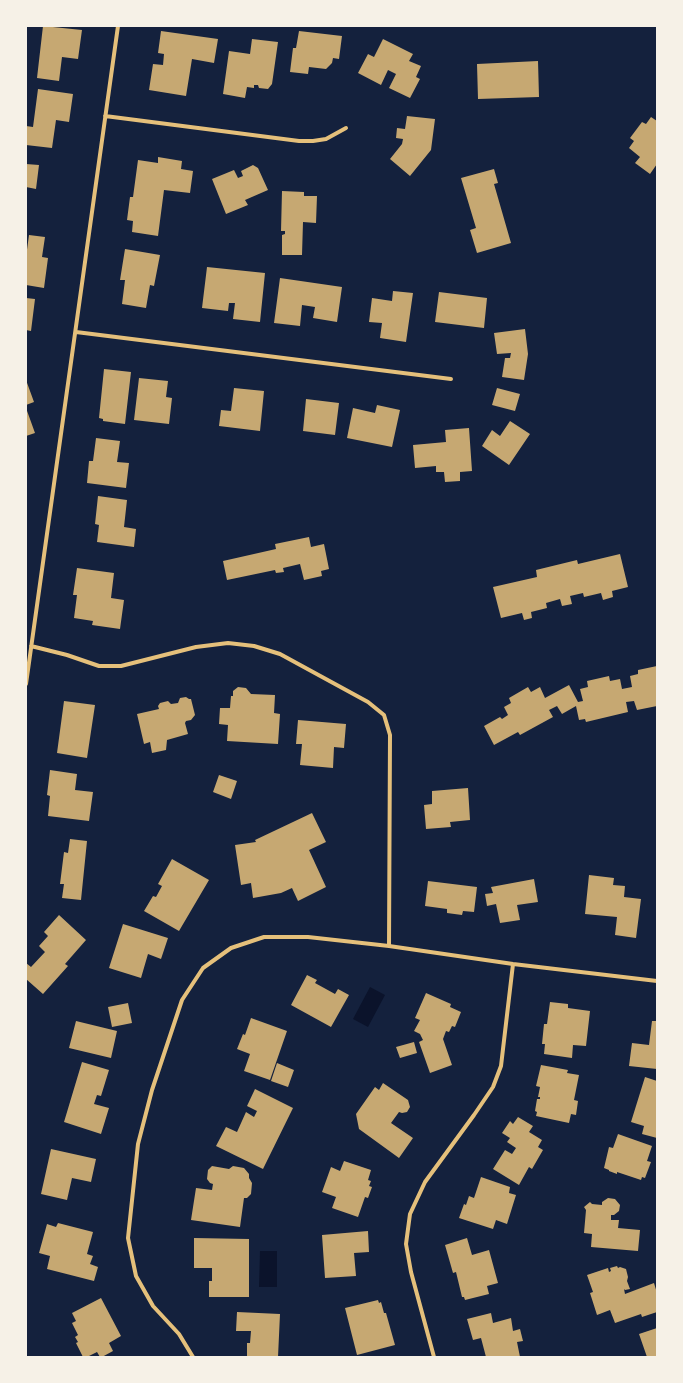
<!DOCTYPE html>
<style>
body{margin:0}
#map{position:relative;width:683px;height:1383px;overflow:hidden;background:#14213d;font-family:"PT Sans",sans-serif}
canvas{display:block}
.frame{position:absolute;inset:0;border:27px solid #f6f1e7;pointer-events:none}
</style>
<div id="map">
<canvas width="683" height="1383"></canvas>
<div class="frame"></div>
</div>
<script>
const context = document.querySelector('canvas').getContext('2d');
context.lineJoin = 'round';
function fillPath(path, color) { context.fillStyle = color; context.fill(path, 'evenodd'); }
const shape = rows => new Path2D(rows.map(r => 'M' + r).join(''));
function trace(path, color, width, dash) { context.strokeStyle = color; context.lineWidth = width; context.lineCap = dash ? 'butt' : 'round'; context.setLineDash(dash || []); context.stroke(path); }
const water = shape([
 [370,987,385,995,368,1027,353,1019],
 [260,1251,277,1251,277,1287,259,1287]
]);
const building = shape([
 [43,26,82,30,78,59,62,57,59,81,37,78],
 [161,31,218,39,214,63,192,59,186,96,149,90,153,64,163,65,164,54,158,53],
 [299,31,342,36,339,59,333,58,332,63,326,69,309,67,308,74,290,72,293,48,296,48],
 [252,39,278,42,272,84,268,89,259,88,258,85,254,85,254,88,247,87,245,98,223,94,229,51,250,54],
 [383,39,413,54,409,61,421,66,416,77,420,79,410,98,389,88,396,74,388,70,381,85,358,73,368,54,374,57],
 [538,61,539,97,478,99,477,64],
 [38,89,73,94,69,122,56,120,52,148,26,145,26,126,33,127],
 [407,116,435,119,431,150,410,176,390,159,402,144,403,139,396,138,397,128,405,129],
 [651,117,657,121,657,164,650,174,635,163,640,157,629,148,634,141,630,138,642,122,646,124],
 [158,157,182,161,181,169,193,171,190,193,164,190,158,236,132,232,133,221,127,220,130,197,133,197,138,160,158,163],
 [26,164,39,165,36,189,26,187],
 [253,165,258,168,268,190,245,200,248,205,226,214,212,179,234,170,238,178,243,176,241,171],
 [494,169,498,183,494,184,511,243,477,253,470,230,476,228,461,178],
 [282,191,304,192,304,196,317,196,316,223,303,222,302,255,282,255,282,235,285,234,285,231,281,231],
 [29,235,45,237,42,257,48,258,44,288,26,285,26,257],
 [125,249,160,255,154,286,150,285,146,308,122,304,125,280,120,280],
 [207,267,265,273,260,322,233,319,235,303,229,303,228,311,202,308],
 [280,278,342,287,337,322,313,318,315,307,302,305,300,326,274,323],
 [393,291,413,293,406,342,380,338,382,323,369,322,372,298,392,301],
 [439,292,487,298,484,328,435,322],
 [26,298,35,299,31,331,26,330],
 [525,329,528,354,524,380,502,377,505,358,510,358,511,353,497,354,494,333],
 [104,369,131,372,125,424,103,421,103,419,99,418],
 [139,378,168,381,166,397,172,398,169,424,134,420],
 [26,380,34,402,26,405],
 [234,388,264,391,260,431,219,426,221,410,231,411],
 [497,388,520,394,515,411,492,405],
 [306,399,339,403,335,435,303,431],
 [377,405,400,410,392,447,347,438,353,408,375,413],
 [26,408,35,433,26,436],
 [510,421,530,434,509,465,482,446,492,430,500,436],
 [469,428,472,471,460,472,460,481,445,482,444,472,436,472,436,466,415,468,413,445,446,442,445,430],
 [96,438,120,441,117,462,129,463,126,488,87,483,89,461,93,461],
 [98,496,127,500,124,527,136,529,134,547,97,542,99,525,95,524],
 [309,537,311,547,324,544,329,569,321,571,322,576,304,580,300,564,283,568,284,572,276,573,275,570,227,580,223,561,276,549,275,544],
 [620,554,628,587,612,591,613,597,603,600,601,593,584,597,583,593,570,596,572,604,562,606,560,599,546,603,547,608,531,612,532,618,524,620,522,613,501,618,493,587,537,577,536,570,577,560,578,564],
 [77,568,114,573,111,598,124,600,120,629,92,625,93,621,74,618,77,595,73,595],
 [657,666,657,706,637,710,634,701,626,702,628,712,586,722,585,719,579,720,576,706,562,714,557,706,549,710,553,717,520,735,518,732,494,745,484,726,500,717,502,719,508,715,504,707,511,703,509,698,528,687,531,692,540,687,545,698,569,685,578,702,583,701,580,689,588,687,587,681,609,676,610,681,620,679,622,689,632,687,630,676,638,674,638,670],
 [238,687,246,688,251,694,275,695,274,713,280,714,278,744,227,741,228,725,219,724,220,708,230,708,231,696,233,696,233,691],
 [186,697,189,699,191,699,195,715,191,720,186,721,185,723,188,734,167,740,166,750,152,753,150,742,144,744,137,714,159,709,158,706,160,703,168,701,171,704,178,703,180,698],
 [64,701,95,705,87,758,57,753],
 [298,720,346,724,344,748,334,747,333,768,300,765,302,744,296,744],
 [50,770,77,774,75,790,93,792,89,821,48,816,50,796,47,795],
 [219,775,237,781,231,799,213,792],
 [468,788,470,820,450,822,451,827,426,829,424,805,432,804,432,791],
 [312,813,326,842,309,850,326,887,298,901,292,888,281,893,253,898,251,883,241,885,235,845,256,842,255,840],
 [70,839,87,841,81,900,62,898,64,884,60,884,64,852,68,853],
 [172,859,209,880,179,931,144,911,153,896,156,897,162,886,158,884],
 [589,875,614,878,613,885,625,886,624,897,641,899,636,938,615,935,617,917,585,914],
 [534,879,538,902,517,905,520,920,500,923,496,904,487,906,485,894,493,893,491,887],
 [428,881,477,887,474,912,463,911,462,915,447,913,447,909,425,906],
 [59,915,86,940,65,964,68,966,43,994,26,979,26,963,31,967,45,952,39,946,48,936,44,932],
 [123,924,168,938,161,959,148,954,141,978,109,968],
 [307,975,317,980,315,983,335,994,338,989,349,995,331,1027,291,1005],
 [426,993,451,1004,450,1007,461,1012,455,1027,452,1026,449,1032,446,1031,443,1039,452,1065,430,1073,419,1042,423,1040,420,1034,414,1031,420,1020,415,1018],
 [550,1002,568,1004,568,1008,590,1011,586,1046,573,1045,572,1058,544,1054,545,1044,542,1044,544,1024,547,1024],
 [128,1003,132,1023,112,1027,108,1007],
 [251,1018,287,1031,270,1080,244,1071,250,1054,237,1049,243,1034,245,1035],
 [76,1021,117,1031,111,1058,69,1048],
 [652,1021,657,1021,657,1069,629,1066,632,1043,649,1045],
 [414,1042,417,1053,400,1058,396,1047],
 [82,1062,109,1070,101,1096,97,1095,94,1104,109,1108,101,1134,64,1122],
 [277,1063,294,1070,288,1087,271,1081],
 [541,1065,568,1070,567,1073,579,1075,574,1100,578,1101,576,1115,571,1114,569,1123,536,1116,537,1112,535,1111,537,1099,540,1099,540,1097,538,1097,540,1087,536,1086],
 [645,1077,657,1081,657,1138,642,1134,644,1126,631,1122],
 [383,1083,408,1100,410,1107,407,1112,402,1113,399,1112,391,1123,413,1138,399,1158,359,1129,356,1114,375,1087,379,1090],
 [255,1089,293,1108,263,1169,216,1146,226,1127,237,1132,246,1112,254,1117,257,1111,247,1106],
 [518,1117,533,1126,529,1132,542,1140,538,1147,543,1150,532,1169,529,1167,519,1185,493,1169,505,1150,512,1154,516,1148,507,1142,510,1138,502,1133,510,1121,513,1124],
 [618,1134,652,1146,647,1161,651,1162,645,1178,642,1177,641,1180,617,1172,617,1174,609,1171,609,1170,604,1168,609,1147,613,1148],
 [51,1149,96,1159,91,1182,72,1178,67,1200,41,1194],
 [344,1161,371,1170,368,1180,371,1181,369,1186,372,1187,368,1198,365,1197,358,1217,332,1208,336,1197,322,1192,331,1167,340,1171],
 [212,1166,229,1169,233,1166,244,1168,249,1174,249,1178,252,1183,251,1194,247,1198,244,1198,240,1227,191,1220,196,1188,212,1190,213,1184,210,1183,207,1179,208,1170],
 [481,1177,510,1187,509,1193,516,1195,507,1224,496,1220,493,1229,459,1218,464,1204,466,1205,469,1196,474,1198],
 [608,1198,615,1199,620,1205,619,1211,614,1215,611,1215,611,1220,619,1220,618,1228,640,1230,638,1251,591,1247,592,1234,584,1233,586,1210,584,1207,590,1202,592,1204,602,1205,602,1202],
 [58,1223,93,1232,87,1254,93,1256,90,1264,98,1267,94,1281,47,1269,50,1256,39,1253,47,1224,56,1227],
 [368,1231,369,1252,354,1253,356,1276,325,1278,322,1235],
 [194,1238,249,1239,249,1297,209,1297,209,1281,212,1281,212,1268,194,1268],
 [467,1238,472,1255,489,1250,498,1283,487,1286,489,1294,465,1300,464,1297,462,1297,456,1272,453,1273,445,1245],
 [617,1266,618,1268,620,1267,626,1269,628,1277,627,1281,630,1289,625,1290,624,1289,625,1294,654,1283,657,1293,657,1312,642,1317,641,1314,615,1323,610,1310,597,1315,590,1293,593,1292,587,1275,608,1268,609,1272,611,1271,610,1268],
 [101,1298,121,1336,109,1343,113,1351,102,1357,100,1357,97,1352,87,1357,83,1357,76,1343,78,1342,75,1337,78,1335,72,1323,76,1321,72,1313],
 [378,1300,379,1303,381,1302,384,1313,386,1313,395,1345,357,1355,345,1308],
 [237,1312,280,1314,278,1357,247,1357,247,1343,250,1343,251,1331,236,1331],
 [491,1313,493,1323,511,1318,513,1331,520,1329,523,1341,517,1342,520,1357,486,1357,481,1338,473,1340,467,1319],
 [657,1328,657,1357,647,1357,639,1334]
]);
const minor = shape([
 [105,116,299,141,313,141,326,139,346,128],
 [76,332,451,379],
 [31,646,67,655,99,666,121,666,196,647,228,643,254,646,280,654,368,702,384,715,390,735,389,946],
 [26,684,118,26],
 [193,1357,179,1334,153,1306,136,1276,128,1238,138,1144,152,1090,182,1000,203,968,231,948,264,937,308,937,389,946,513,964,657,981],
 [434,1357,411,1272,406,1244,410,1214,425,1182,474,1115,493,1087,501,1066,513,964]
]);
fillPath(water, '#0b132b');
fillPath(building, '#c6a872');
trace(minor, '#e5c07b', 4);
</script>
